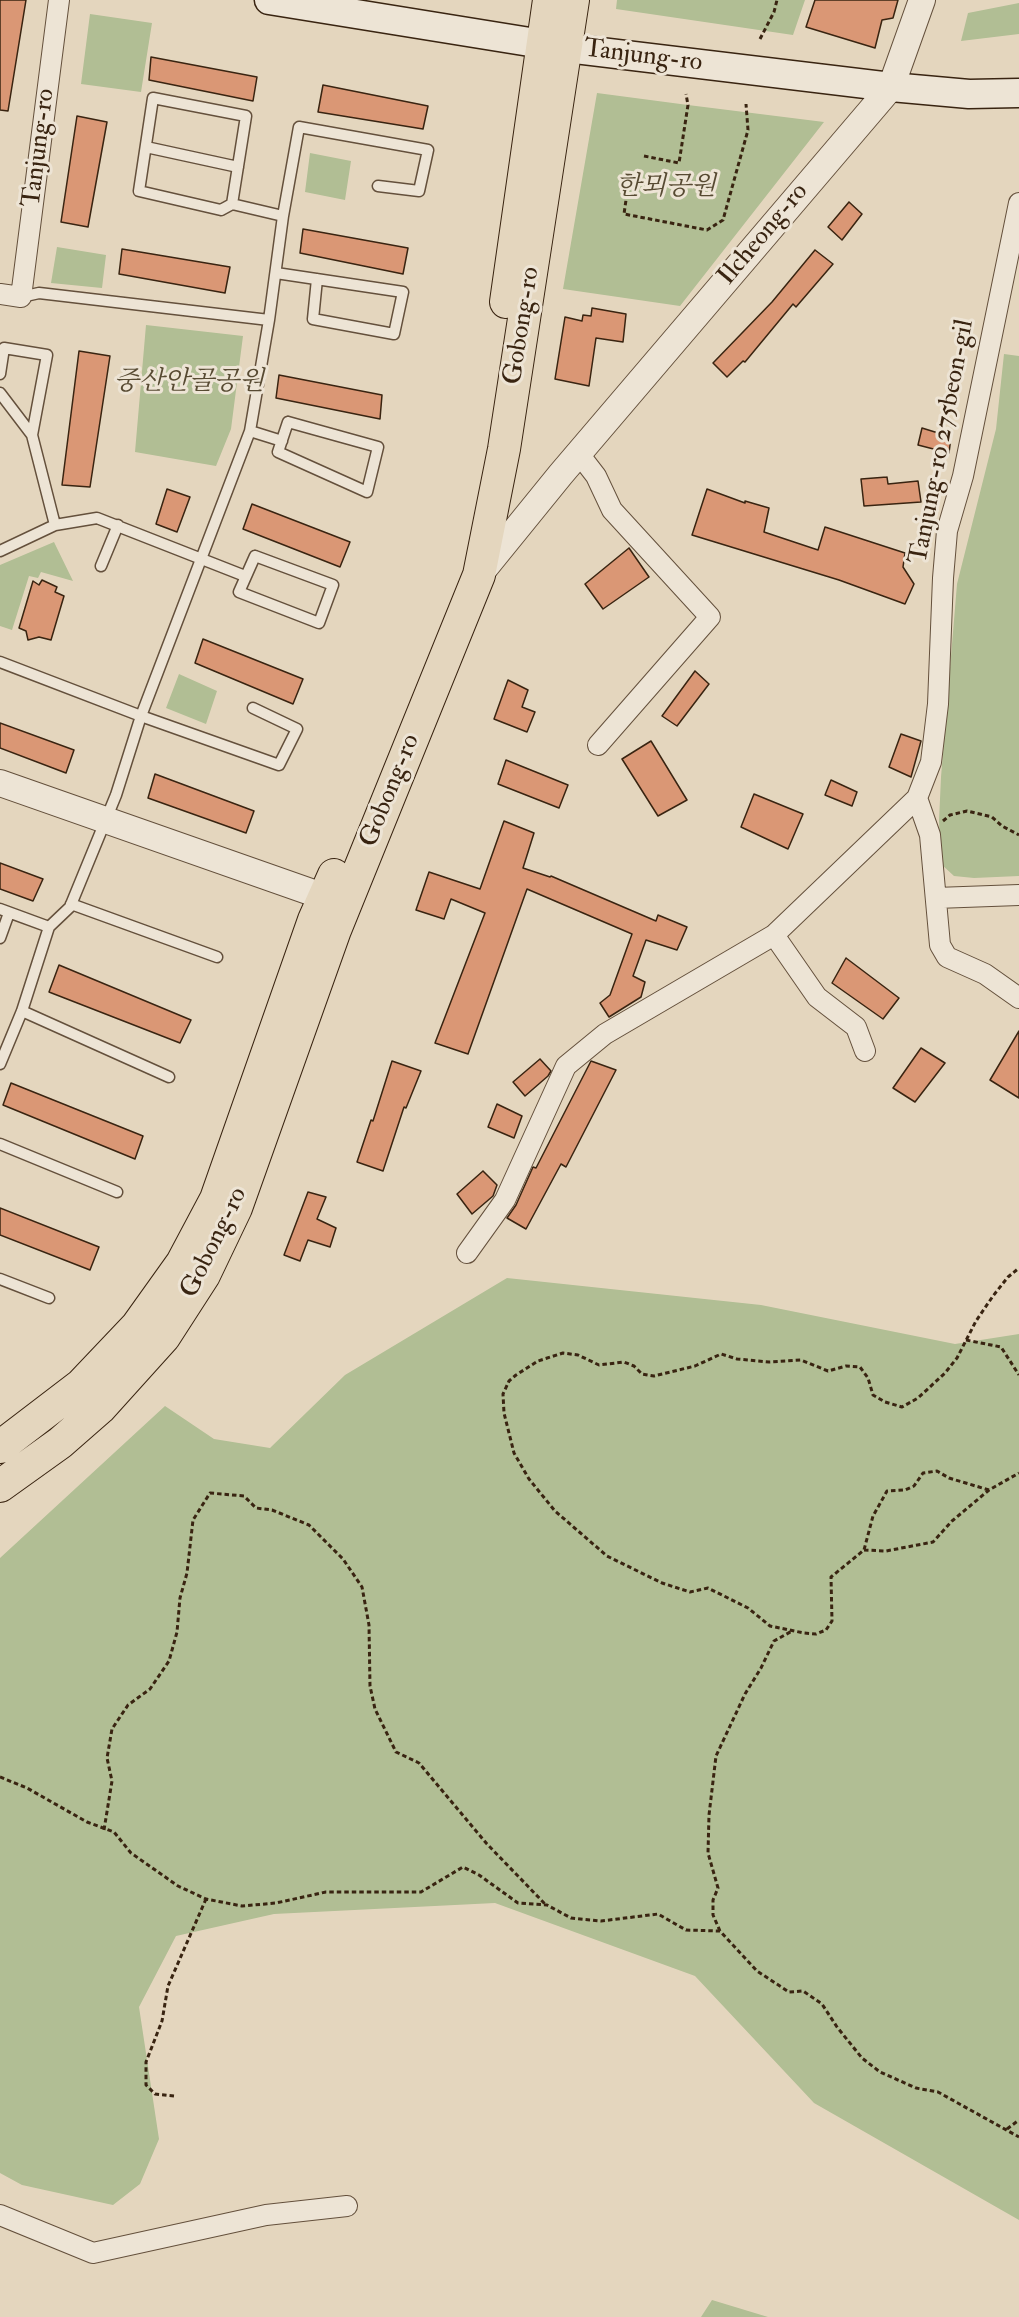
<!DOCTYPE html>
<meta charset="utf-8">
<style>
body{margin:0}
canvas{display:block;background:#e4d6be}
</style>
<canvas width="1019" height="2317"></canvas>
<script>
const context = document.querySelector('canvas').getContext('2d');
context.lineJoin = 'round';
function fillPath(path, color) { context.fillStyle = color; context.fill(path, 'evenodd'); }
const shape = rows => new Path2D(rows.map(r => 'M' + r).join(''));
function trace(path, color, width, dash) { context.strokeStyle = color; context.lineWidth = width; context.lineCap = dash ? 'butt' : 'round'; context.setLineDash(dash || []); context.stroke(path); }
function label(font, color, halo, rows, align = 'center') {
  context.font = font + ' "IM FELL Double Pica","Noto Serif KR",serif'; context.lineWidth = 6; context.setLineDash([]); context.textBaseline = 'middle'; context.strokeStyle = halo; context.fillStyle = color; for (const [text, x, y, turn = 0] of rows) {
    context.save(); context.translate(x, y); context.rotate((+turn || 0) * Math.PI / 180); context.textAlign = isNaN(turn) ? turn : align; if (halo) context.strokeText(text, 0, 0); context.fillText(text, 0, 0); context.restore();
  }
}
const green = shape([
 [617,0,805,0,793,35,616,9],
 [1019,3,1019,34,961,41,968,13],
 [90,14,152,23,141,92,81,84],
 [597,93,688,105,824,122,680,306,563,289],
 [310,153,351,161,345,200,305,192],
 [57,247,106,255,102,288,51,283],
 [146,325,243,336,231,429,216,466,135,452],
 [1004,354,1019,356,1019,876,974,878,954,876,941,864,939,821,941,777,957,584,996,429],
 [54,542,73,581,41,572,38,578,29,576,12,630,0,626,0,565],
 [179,674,217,691,206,724,166,708],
 [507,1278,761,1305,955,1344,1019,1334,1019,2220,814,2103,695,1976,495,1903,274,1914,176,1936,139,2007,159,2139,140,2184,113,2205,22,2185,0,2173,0,1558,165,1406,214,1439,270,1448,345,1375],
 [712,2300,768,2317,701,2317]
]);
const building = shape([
 [0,0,26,0,8,111,0,110,0,0],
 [815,0,898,0,893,18,882,20,875,48,806,27,815,0],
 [151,57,257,77,253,101,149,80,151,57],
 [323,85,428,106,423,129,318,112,323,85],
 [77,116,107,122,88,227,61,222,77,116],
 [849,202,862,214,842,240,828,227,849,202],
 [303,229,408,248,403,274,300,253,303,229],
 [122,249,230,267,225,293,119,274,122,249],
 [815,250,833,264,796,307,793,304,745,362,743,361,727,377,713,363,772,302,815,250],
 [592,308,626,314,623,342,596,338,589,386,555,379,565,317,582,321,583,315,591,316,592,308],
 [79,351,110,356,90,487,62,485,79,351],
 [279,375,382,395,380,419,276,398,279,375],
 [922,428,951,437,949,453,918,445,922,428],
 [887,477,888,484,918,481,921,502,864,506,861,479,887,477],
 [167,489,190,497,177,532,156,524,167,489],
 [707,489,745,503,745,501,769,508,764,532,818,550,825,527,905,553,903,567,914,584,905,604,839,580,692,535,707,489],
 [252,504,350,542,340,567,243,529,252,504],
 [629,548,649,577,603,609,585,584,629,548],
 [42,580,57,587,55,592,64,596,51,640,39,637,28,640,26,631,19,628,33,581,39,585,42,580],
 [203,639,303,679,293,704,195,663,203,639],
 [695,671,709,684,677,726,662,716,695,671],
 [508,680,528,690,522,707,535,712,527,732,494,719,508,680],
 [0,723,74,750,66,773,0,748,0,723],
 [901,734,921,741,911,777,889,767,901,734],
 [651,741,687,800,658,816,622,759,651,741],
 [506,760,568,785,559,808,498,784,506,760],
 [155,774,254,811,246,833,148,798,155,774],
 [831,780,857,792,852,806,825,795,831,780],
 [754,794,803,814,788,849,741,827,754,794],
 [504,821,534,833,523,868,550,877,551,876,656,921,658,915,687,927,677,950,646,940,633,976,645,982,641,997,609,1017,600,1003,610,995,632,934,527,889,468,1054,435,1043,485,913,451,899,444,919,416,910,429,872,480,889,504,821],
 [0,863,43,879,33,901,0,889,0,863],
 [846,958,899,998,883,1019,832,983,846,958],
 [59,965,191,1020,180,1043,49,992,59,965],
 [1019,1031,1019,1098,990,1080,1019,1031],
 [921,1048,945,1063,915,1102,893,1088,921,1048],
 [540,1059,551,1071,548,1076,525,1096,513,1082,540,1059],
 [392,1061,421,1071,406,1108,404,1107,383,1171,357,1162,371,1120,373,1121,392,1061],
 [591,1061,616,1070,566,1167,561,1164,526,1229,507,1218,516,1205,533,1167,536,1168,591,1061],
 [11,1083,143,1136,135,1159,3,1105,11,1083],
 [497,1104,522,1116,514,1138,488,1127,497,1104],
 [483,1171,497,1185,493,1196,472,1214,457,1194,483,1171],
 [308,1192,326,1197,317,1219,336,1228,330,1247,308,1240,300,1261,284,1255,308,1192],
 [0,1208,99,1247,90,1270,0,1235,0,1208]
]);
const path = shape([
 [760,39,774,12,777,0],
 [644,156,679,163,688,105,686,94],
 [628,186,624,214,707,230,723,220,748,130,746,104],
 [943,821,950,815,967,811,992,817,1002,826,1019,835],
 [966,1340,1001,1347,1019,1375],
 [989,1490,949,1478,937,1471,923,1473,914,1486,905,1490,887,1491,873,1516,864,1550,831,1577,832,1621,826,1630,816,1634,804,1633,770,1626,748,1608,708,1588,690,1592,662,1583,607,1556,555,1511,529,1479,514,1453,504,1413,503,1394,509,1381,516,1375,538,1361,563,1353,578,1355,599,1365,624,1362,634,1366,642,1374,654,1376,695,1366,721,1354,737,1359,769,1362,801,1360,828,1371,846,1366,860,1367,868,1378,873,1395,885,1402,902,1407,918,1398,945,1373,957,1358,976,1321,993,1296,1008,1277,1019,1268],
 [864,1550,886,1551,933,1542,952,1521,989,1490,1019,1473],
 [0,1777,27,1788,87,1822,114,1832,131,1853,178,1886,206,1899,242,1906,276,1903,326,1892,421,1892,463,1867,479,1875,518,1903,547,1905,571,1918,601,1921,658,1914,686,1930,720,1931,757,1971,789,1992,803,1991,822,2004,837,2027,862,2058,880,2072,916,2088,938,2092,1019,2137],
 [104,1830,112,1781,107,1758,112,1729,128,1705,150,1689,169,1661,177,1632,180,1598,187,1573,193,1520,210,1493,244,1496,256,1508,272,1510,309,1525,343,1559,362,1587,369,1625,370,1686,375,1709,396,1752,419,1763,487,1844,545,1904],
 [720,1931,713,1915,713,1900,718,1888,708,1853,709,1815,716,1756,745,1694,761,1668,774,1641,792,1631],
 [174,2096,155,2094,146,2085,146,2062,162,2021,168,1986,206,1899],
 [1007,2129,1019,2120]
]);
const service = shape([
 [146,147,238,167],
 [232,204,246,116,153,98,139,191,221,210,232,204,283,216],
 [276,273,403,292,394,334,313,319,317,279],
 [21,297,39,293,269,320],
 [0,374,4,348,47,355,32,435],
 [0,393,32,435,55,525],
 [288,422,378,447,367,492,278,452,288,422],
 [250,431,282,441],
 [0,551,55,525,97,518,245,576],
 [255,556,333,585,319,623,239,592,255,556],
 [101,566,118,525],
 [0,662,141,716,279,765,297,729,253,708],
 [71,904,217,957],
 [0,909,49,927],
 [0,938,9,913],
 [22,1011,169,1077],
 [0,1064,22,1011,49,927,70,907,116,795,141,716,250,431,269,320,283,216,299,127,428,150,419,191,378,186],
 [0,1144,117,1192],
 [0,1279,49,1298]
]);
const minor = shape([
 [1019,203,963,476,947,531,943,578,938,704,931,762,917,798,930,835,940,945,947,957,985,974,1019,998],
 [0,294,21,297,59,0],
 [579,454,596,476,612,510,710,617,598,745],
 [936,898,1019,895],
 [774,935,817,997,856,1027,865,1051],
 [467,1253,505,1200,566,1066,605,1034,774,935,917,798],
 [0,2215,93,2253,266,2215,347,2206]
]);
const tertiary = shape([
 [479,575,561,474,891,87,922,0],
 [0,783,342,903]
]);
const secondary = shape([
 [269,0,567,48,891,87,969,94,1019,93]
]);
const primary = shape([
 [506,302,549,0],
 [0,1447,81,1385,137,1326,182,1263,216,1199,314,920,334,875],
 [0,1486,60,1443,100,1408,164,1337,204,1275,236,1208,335,930,479,575,504,449,573,0]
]);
const streetNames = [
 ["Tanjung-ro",643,57,7],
 ["Tanjung-ro",40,148,-83],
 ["Ilcheong-ro",764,235,-50],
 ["Gobong-ro",523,326,-81],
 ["Tanjung-ro 275beon-gil",943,442,-79],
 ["Gobong-ro",391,791,-68],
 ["Gobong-ro",215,1243,-64]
];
const parkNames = [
 ["한뫼공원",666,188],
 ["중산안골공원",189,383]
];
fillPath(green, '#b1be94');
fillPath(building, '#da9775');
trace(building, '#392411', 1.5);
trace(service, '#64503c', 13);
trace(minor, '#64503c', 22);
trace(tertiary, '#64503c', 28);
trace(secondary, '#392411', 31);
trace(primary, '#392411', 34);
trace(path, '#392411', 3, [4.5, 3]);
trace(service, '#ede4d5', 10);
trace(minor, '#ede4d5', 20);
trace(tertiary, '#ede4d5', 26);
trace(secondary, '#ede4d5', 28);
trace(primary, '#e4d6be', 32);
label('26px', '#392411', '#ede4d5', streetNames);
label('italic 26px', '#574a32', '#ede4d5', parkNames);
</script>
